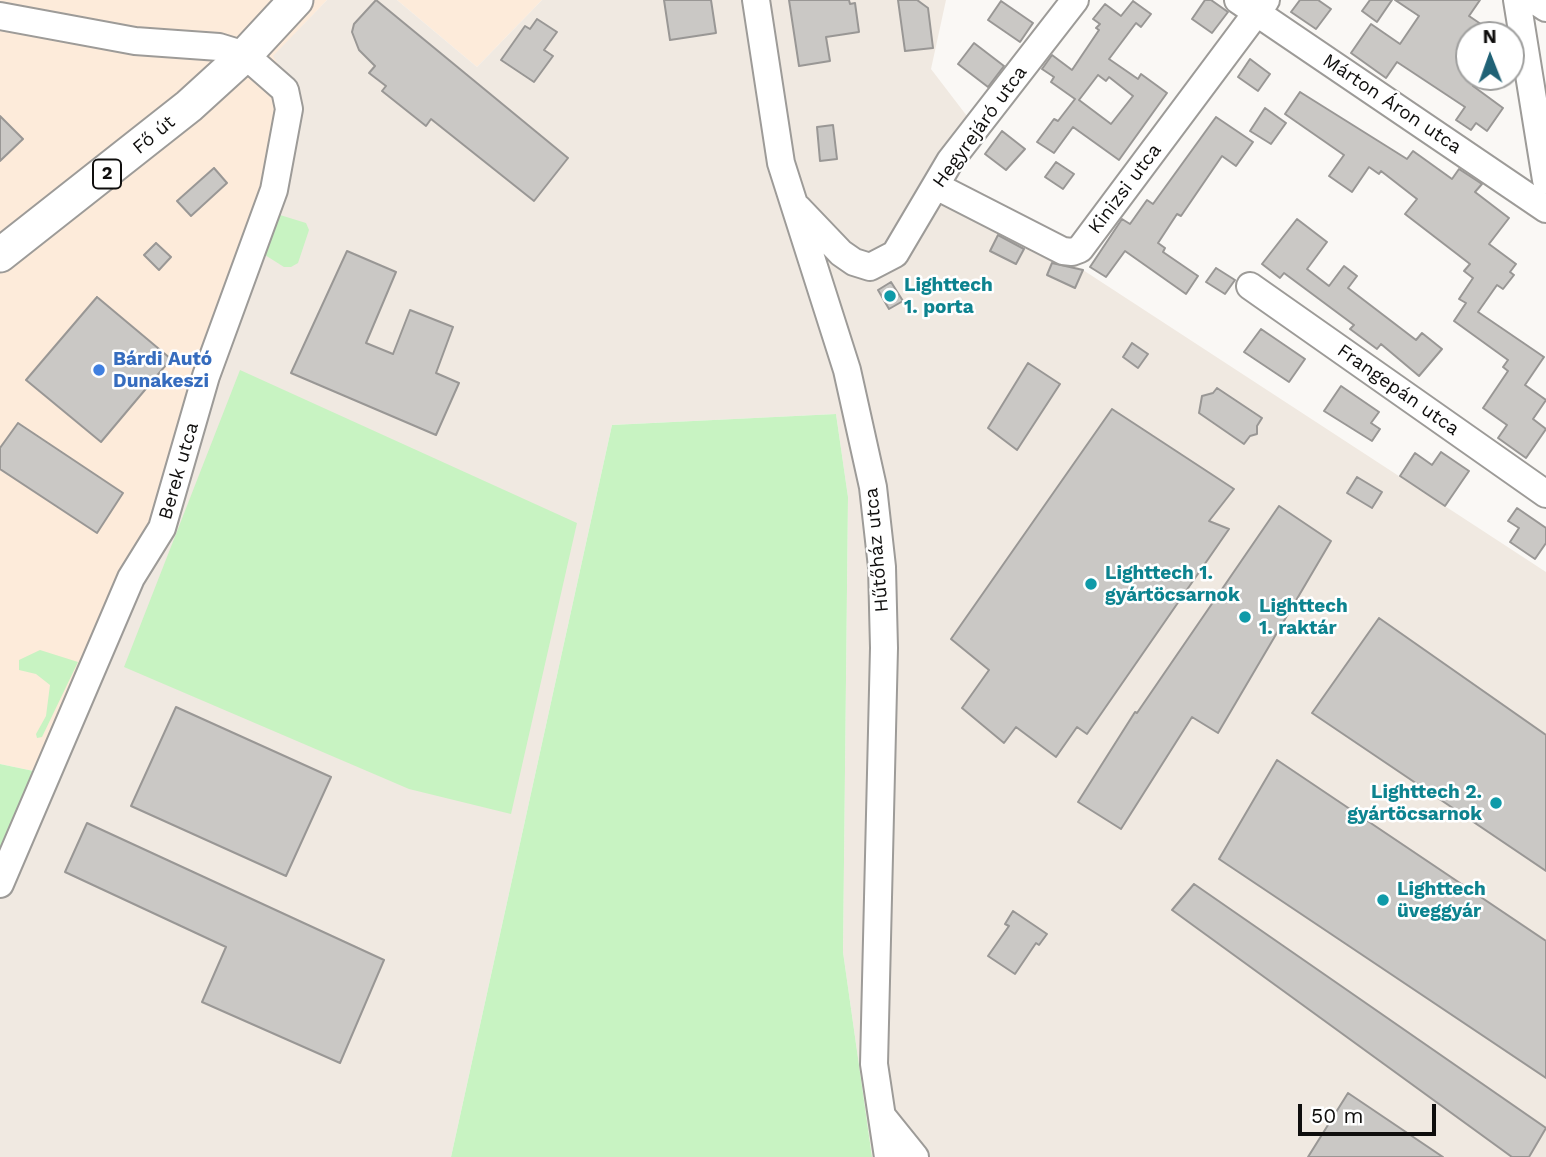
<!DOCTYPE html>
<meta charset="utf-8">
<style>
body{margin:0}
#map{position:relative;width:1546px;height:1157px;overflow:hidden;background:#faf8f5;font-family:"Work Sans",sans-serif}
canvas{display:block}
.north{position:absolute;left:1455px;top:21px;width:70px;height:70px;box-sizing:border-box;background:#fff;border:2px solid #9f9f9e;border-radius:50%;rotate:359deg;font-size:19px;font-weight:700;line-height:28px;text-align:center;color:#0f0e0d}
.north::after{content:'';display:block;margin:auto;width:24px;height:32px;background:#206276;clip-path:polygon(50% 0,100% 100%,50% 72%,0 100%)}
.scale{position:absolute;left:1298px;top:1104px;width:138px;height:32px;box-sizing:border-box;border:4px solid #0f0e0d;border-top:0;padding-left:9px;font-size:21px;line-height:24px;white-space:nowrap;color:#0f0e0d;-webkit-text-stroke:5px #fff;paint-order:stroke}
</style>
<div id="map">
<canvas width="1546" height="1157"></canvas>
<div class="north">N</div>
<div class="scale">50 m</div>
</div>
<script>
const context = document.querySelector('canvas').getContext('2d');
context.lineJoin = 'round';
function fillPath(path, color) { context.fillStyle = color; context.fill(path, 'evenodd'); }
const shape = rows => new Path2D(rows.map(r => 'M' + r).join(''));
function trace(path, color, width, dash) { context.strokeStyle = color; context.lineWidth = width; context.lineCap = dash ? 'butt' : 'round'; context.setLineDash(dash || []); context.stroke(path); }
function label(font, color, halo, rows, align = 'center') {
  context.font = font + ' "Work Sans",sans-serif'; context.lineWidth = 5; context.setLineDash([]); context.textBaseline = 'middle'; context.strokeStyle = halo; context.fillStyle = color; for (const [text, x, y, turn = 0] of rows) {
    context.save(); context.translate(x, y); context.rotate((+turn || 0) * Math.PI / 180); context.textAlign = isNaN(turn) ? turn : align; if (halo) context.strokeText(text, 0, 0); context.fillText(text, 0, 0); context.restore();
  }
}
const commercial = shape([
 [0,0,327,0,274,56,297,95,284,187,235,340,177,503,43,773,0,764],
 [397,0,542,0,477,67]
]);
const built = shape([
 [327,0,397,0,477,67,542,0,946,0,931,69,970,120,950,194,1083,270,1546,572,1546,1157,872,1157,843,952,848,497,836,414,612,425,451,1157,0,1157,0,862,177,503,235,340,284,187,297,96,273,56]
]);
const green = shape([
 [280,215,306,223,309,230,298,263,291,267,284,267,265,255,272,219],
 [240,370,577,523,511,814,409,789,124,667],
 [836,414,848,497,843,952,872,1157,451,1157,612,425],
 [40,650,78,662,42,737,37,738,36,734,46,716,50,685,36,674,19,670,19,660],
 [0,764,43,773,0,862]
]);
const building = shape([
 [376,0,568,158,534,201,431,119,426,126,382,91,386,86,369,73,375,66,359,50,352,32,354,24,376,0],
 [664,0,711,0,716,33,670,40,664,0],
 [789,0,849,0,850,4,855,3,859,32,826,37,830,61,799,66,789,0],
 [898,0,917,0,928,8,933,48,905,51,898,0],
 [1205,0,1211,0,1228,12,1212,33,1192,19,1205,0],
 [1300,0,1318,0,1331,9,1316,29,1291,12,1300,0],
 [1370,0,1392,0,1377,22,1362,11,1370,0],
 [1395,0,1480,0,1469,16,1497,35,1469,35,1469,77,1477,80,1473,86,1503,108,1487,131,1476,123,1471,130,1456,120,1465,107,1397,62,1386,78,1351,53,1371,24,1400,44,1419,16,1395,0],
 [1001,1,1033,23,1020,42,988,20,1001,1],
 [1133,1,1151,14,1141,27,1136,23,1109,59,1138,79,1141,74,1167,93,1119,160,1073,127,1054,153,1037,142,1054,119,1058,121,1075,99,1051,82,1054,77,1042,69,1052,55,1072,70,1099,30,1096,28,1100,24,1093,19,1105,4,1121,16,1133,1],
 [1098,75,1106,81,1109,77,1133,96,1111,124,1079,100,1098,75],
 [537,19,557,32,544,50,553,56,534,82,501,60,525,26,530,29,537,19],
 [974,43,1004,66,988,87,958,64,974,43],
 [1250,59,1270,74,1258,91,1238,77,1250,59],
 [1300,92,1407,159,1413,151,1452,179,1459,169,1482,184,1475,192,1509,218,1489,244,1516,264,1510,272,1514,275,1503,289,1497,285,1478,312,1544,357,1525,385,1546,400,1533,419,1546,429,1526,458,1498,438,1507,425,1483,408,1508,371,1503,367,1508,360,1454,321,1466,303,1459,299,1473,278,1464,271,1470,264,1405,214,1417,199,1381,171,1379,174,1369,167,1352,192,1329,176,1344,155,1285,114,1300,92],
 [1265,108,1286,123,1271,144,1250,131,1265,108],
 [0,116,23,139,0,161,0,116],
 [1216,117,1253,142,1236,166,1222,156,1181,216,1177,214,1158,243,1165,248,1163,252,1198,276,1186,294,1125,251,1106,277,1090,267,1122,219,1130,224,1147,200,1153,204,1216,117],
 [833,125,837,159,820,161,817,127,833,125],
 [1002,131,1025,149,1006,170,985,154,1002,131],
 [1056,162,1074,174,1063,189,1045,177,1056,162],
 [214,168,227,183,191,216,177,201,214,168],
 [1297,219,1327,242,1307,269,1329,286,1344,266,1357,276,1348,288,1416,340,1422,333,1442,349,1419,376,1381,344,1377,349,1350,329,1354,325,1284,273,1280,278,1262,264,1297,219],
 [998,235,1024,249,1016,264,990,251,998,235],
 [156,243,171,257,159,270,144,255,156,243],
 [347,251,396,272,366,343,393,354,410,310,453,327,436,373,459,383,436,435,291,373,347,251],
 [1052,263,1083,270,1075,288,1047,275,1052,263],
 [1216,268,1235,280,1225,294,1206,282,1216,268],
 [891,282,903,301,889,309,878,290,891,282],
 [97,297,171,359,101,442,26,380,97,297],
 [1261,329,1305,359,1289,382,1244,352,1261,329],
 [1132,343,1148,354,1138,368,1123,357,1132,343],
 [1028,363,1060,384,1017,450,988,428,1028,363],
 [1341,386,1379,412,1371,423,1380,429,1372,441,1324,411,1341,386],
 [1217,388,1262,418,1257,426,1257,434,1250,436,1244,444,1199,413,1202,396,1213,393,1217,388],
 [1112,409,1234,489,1209,521,1229,529,1087,734,1077,727,1056,757,1016,727,1004,743,962,708,989,670,951,639,1112,409],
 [18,423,123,493,97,533,0,469,0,448,18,423],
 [1441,452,1469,471,1445,506,1400,476,1415,453,1432,465,1441,452],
 [1357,477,1382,492,1372,508,1347,493,1357,477],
 [1279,506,1331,541,1218,733,1192,717,1121,829,1078,802,1135,712,1137,713,1279,506],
 [1517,508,1546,528,1546,543,1535,559,1510,542,1519,528,1508,521,1517,508],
 [1379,618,1546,735,1546,871,1312,713,1379,618],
 [176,707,331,777,286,876,131,806,176,707],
 [1277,760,1546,941,1546,1078,1219,859,1277,760],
 [87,823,384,960,340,1063,202,1002,226,947,65,872,87,823],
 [1194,884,1546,1128,1529,1157,1512,1157,1172,910,1194,884],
 [1013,911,1047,934,1039,945,1036,943,1015,974,988,956,1009,926,1005,924,1013,911],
 [1348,1093,1443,1157,1308,1157,1348,1093]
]);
const minor = shape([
 [756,0,781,163,847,370,873,487,882,567,884,648,874,1064,888,1157],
 [1238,0,1546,209],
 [1517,0,1546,180],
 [1534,0,1546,8],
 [0,16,135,41,219,47,245,55,285,90,289,109,274,190,206,376,162,528,131,578,0,884],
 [936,186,1063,251,1072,252,1080,249,1266,0],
 [798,208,841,253,854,262,870,267,895,254,950,161,1075,0],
 [1250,286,1546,494],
 [882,1116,915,1157]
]);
const major = shape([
 [0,255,189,106,245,55,296,0]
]);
const markers = [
 [890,296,7,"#0f9aa8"],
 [99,370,7,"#3f7fe0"],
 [1091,584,7,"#0f9aa8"],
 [1245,617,7,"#0f9aa8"],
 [1496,803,7,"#0f9aa8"],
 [1383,900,7,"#0f9aa8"]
];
const shields = [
 [107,174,28]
];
const shieldNames = [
 ["2",107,174]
];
const streetNames = [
 ["Márton Áron utca",1392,104,34],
 ["Hegyrejáró utca",980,127,-54],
 ["Fő út",154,135,-40],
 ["Kinizsi utca",1125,189,-53],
 ["Frangepán utca",1398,390,35],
 ["Berek utca",179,471,-74],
 ["Hűtőház utca",877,550,-95]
];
const cultureNames = [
 ["Lighttech",904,285],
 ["1. porta",904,307],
 ["Lighttech 1.",1105,573],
 ["gyártöcsarnok",1105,595],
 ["Lighttech",1259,606],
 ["1. raktár",1259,628],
 ["Lighttech 2.",1482,792,"right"],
 ["gyártöcsarnok",1482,814,"right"],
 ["Lighttech",1397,889],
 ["üveggyár",1397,911]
];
const shopNames = [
 ["Bárdi Autó",113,359],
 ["Dunakeszi",113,381]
];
fillPath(commercial, '#fdebda');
fillPath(built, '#f0e9e1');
fillPath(green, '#c8f3c2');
fillPath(building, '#cac8c5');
trace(building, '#999795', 2);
trace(minor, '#9d9b98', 30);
trace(major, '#9d9b98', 37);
trace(minor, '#fff', 26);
trace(major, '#fff', 33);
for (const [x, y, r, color] of markers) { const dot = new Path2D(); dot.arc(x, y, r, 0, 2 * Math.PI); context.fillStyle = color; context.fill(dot); trace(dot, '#fff', 2.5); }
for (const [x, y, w] of shields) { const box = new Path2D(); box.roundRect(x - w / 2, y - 14.5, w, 29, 5); context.fillStyle = '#fff'; context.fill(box); trace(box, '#0f0e0d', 2); }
label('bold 18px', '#0f0e0d', null, shieldNames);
label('19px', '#0f0e0d', '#fff', streetNames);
label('bold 19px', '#0d838f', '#fff', cultureNames, 'left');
label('bold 19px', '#366cbe', '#fff', shopNames, 'left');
</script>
